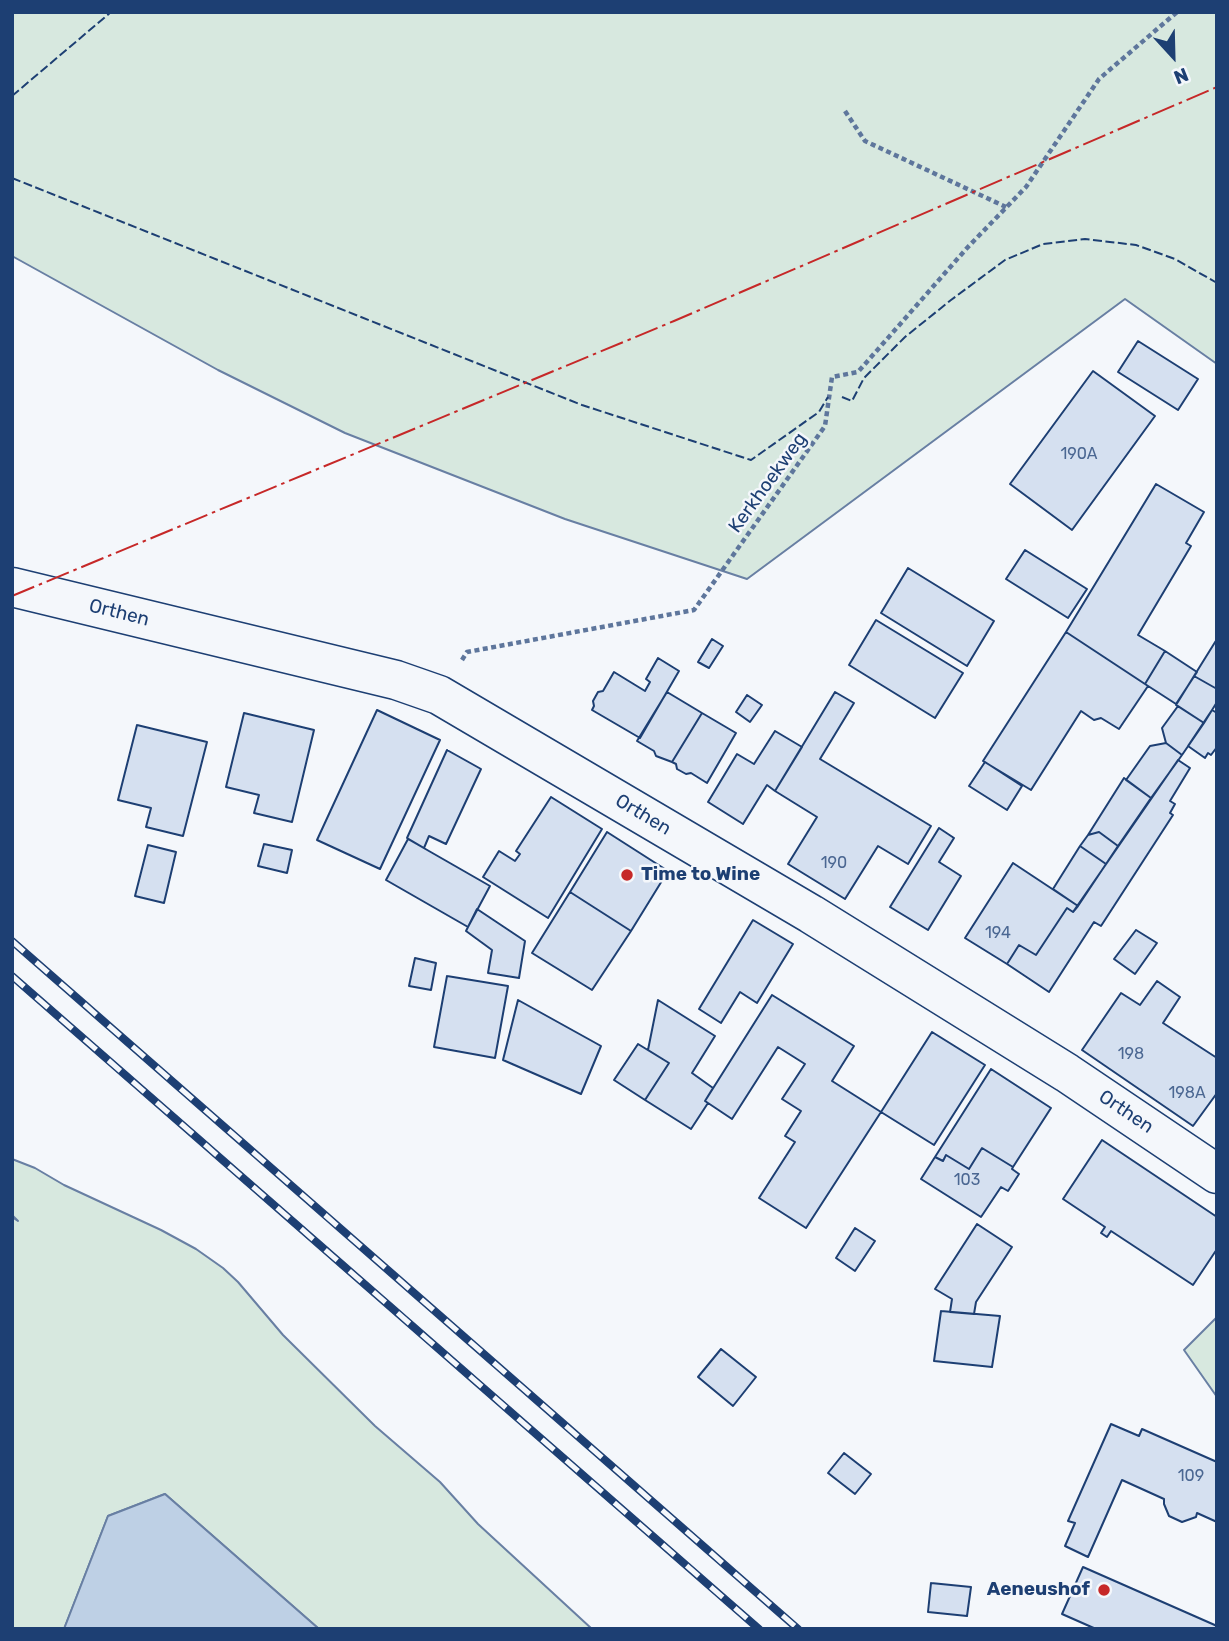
<!DOCTYPE html>
<style>
body{margin:0}
#map{position:relative;width:1229px;height:1641px;overflow:hidden;background:#f4f7fb;font-family:Rubik,sans-serif}
canvas{display:block}
.frame{position:absolute;inset:0;border:14px solid #1d3f73;pointer-events:none}
.north{position:absolute;left:1138px;top:21px;width:70px;height:70px;-webkit-text-stroke:5px #f4f7fb;paint-order:stroke;rotate:158deg;font-size:19px;font-weight:700;line-height:28px;text-align:center;color:#1d3f73}
.north::after{content:'';display:block;margin:auto;width:24px;height:32px;background:#1d3f73;clip-path:polygon(50% 0,100% 100%,50% 72%,0 100%)}
</style>
<div id="map">
<canvas width="1229" height="1641"></canvas>
<div class="frame"></div>
<div class="north">N</div>
</div>
<script>
const context = document.querySelector('canvas').getContext('2d');
context.lineJoin = 'round';
function fillPath(path, color) { context.fillStyle = color; context.fill(path, 'evenodd'); }
const shape = rows => new Path2D(rows.map(r => 'M' + r).join(''));
function trace(path, color, width, dash) { context.strokeStyle = color; context.lineWidth = width; context.lineCap = dash ? 'butt' : 'round'; context.setLineDash(dash || []); context.stroke(path); }
function label(font, color, halo, rows, align = 'center') {
  context.font = font + ' Rubik,sans-serif'; context.lineWidth = 5; context.setLineDash([]); context.textBaseline = 'middle'; context.strokeStyle = halo; context.fillStyle = color; for (const [text, x, y, turn = 0] of rows) {
    context.save(); context.translate(x, y); context.rotate((+turn || 0) * Math.PI / 180); context.textAlign = isNaN(turn) ? turn : align; if (halo) context.strokeText(text, 0, 0); context.fillText(text, 0, 0); context.restore();
  }
}
const green = shape([
 [12,12,1217,12,1217,364,1125,299,747,579,565,519,345,433,218,370,12,256,12,12],
 [12,1159,35,1168,64,1185,161,1230,196,1249,223,1268,238,1282,283,1335,375,1426,440,1482,478,1524,592,1629,319,1629,165,1494,108,1516,64,1629,12,1629,12,1217,18,1221,12,1215,12,1159],
 [1217,1317,1217,1397,1184,1350,1217,1317]
]);
const water = shape([
 [165,1494,319,1629,64,1629,108,1516,165,1494]
]);
const building = shape([
 [1138,341,1198,379,1178,410,1118,372,1138,341],
 [1093,371,1155,416,1072,530,1010,484,1093,371],
 [1156,484,1204,512,1186,543,1191,546,1138,635,1165,651,1145,684,1066,632,1156,484],
 [1025,550,1087,589,1068,618,1006,579,1025,550],
 [908,568,994,621,967,666,881,613,908,568],
 [876,620,963,673,935,718,849,665,876,620],
 [1066,632,1148,686,1119,729,1101,718,1094,720,1081,711,1031,790,983,761,1066,632],
 [712,639,723,646,709,668,698,662,712,639],
 [1217,639,1217,689,1194,676,1217,639],
 [1165,651,1197,672,1176,704,1145,684,1165,651],
 [658,658,679,671,640,738,592,710,594,706,593,701,598,692,603,691,614,672,645,691,650,682,646,679,658,658],
 [1194,676,1217,689,1217,702,1204,723,1176,705,1194,676],
 [667,692,702,713,672,762,656,756,654,751,637,741,667,692],
 [835,692,854,703,820,759,931,826,908,864,878,846,845,899,788,864,817,817,775,791,835,692],
 [747,695,762,705,750,722,736,712,747,695],
 [1178,706,1204,723,1182,755,1166,743,1162,728,1178,706],
 [377,710,440,740,380,869,317,840,377,710],
 [1212,710,1217,713,1217,747,1211,755,1208,753,1205,758,1188,746,1212,710],
 [244,713,314,730,292,822,254,813,259,795,226,787,244,713],
 [702,713,736,733,707,783,691,773,686,774,677,769,676,764,672,762,702,713],
 [137,725,207,742,183,836,146,827,151,808,118,800,137,725],
 [775,731,802,747,775,791,767,785,743,824,708,802,737,754,754,764,775,731],
 [1166,743,1182,755,1151,798,1126,780,1150,746,1166,743],
 [447,750,481,769,446,844,429,836,424,848,407,838,447,750],
 [1178,760,1190,768,1170,801,1175,804,1170,813,1173,815,1101,926,1094,922,1049,992,1007,964,1019,945,1036,955,1067,908,1073,912,1178,760],
 [985,762,1022,786,1007,810,969,786,985,762],
 [1124,778,1151,798,1118,846,1099,832,1088,835,1124,778],
 [551,797,602,829,548,918,483,877,499,851,515,861,520,854,516,851,551,797],
 [939,828,954,838,939,862,961,876,928,930,890,907,939,828],
 [607,832,668,871,631,931,570,892,607,832],
 [1099,832,1118,846,1106,864,1080,846,1088,835,1099,832],
 [408,839,490,886,468,927,386,880,408,839],
 [264,844,292,850,287,873,258,866,264,844],
 [148,845,176,852,164,903,135,896,148,845],
 [1080,846,1106,864,1078,906,1053,889,1080,846],
 [1013,863,1078,906,1073,912,1067,908,1036,955,1019,945,1007,964,965,938,1013,863],
 [570,892,631,931,592,990,532,953,570,892],
 [477,909,525,941,519,978,488,973,492,950,466,931,477,909],
 [753,920,793,944,757,1003,740,992,721,1023,699,1009,753,920],
 [1136,930,1157,943,1135,974,1114,959,1136,930],
 [415,958,436,963,431,990,409,986,415,958],
 [447,976,508,986,495,1058,434,1047,447,976],
 [1157,981,1180,997,1163,1023,1217,1058,1217,1093,1193,1126,1082,1050,1121,993,1140,1005,1157,981],
 [772,995,854,1046,832,1081,881,1112,806,1228,759,1198,795,1142,785,1136,801,1111,782,1099,805,1064,778,1047,732,1119,705,1101,772,995],
 [518,1000,601,1046,581,1094,503,1060,518,1000],
 [658,1000,715,1036,692,1073,713,1088,705,1101,708,1103,691,1129,645,1100,669,1063,648,1050,658,1000],
 [932,1032,985,1065,934,1145,881,1112,932,1032],
 [638,1044,669,1063,645,1100,614,1080,638,1044],
 [991,1069,1051,1108,1013,1167,982,1148,969,1169,946,1155,943,1161,935,1157,991,1069],
 [1102,1140,1217,1217,1217,1249,1193,1285,1111,1231,1107,1237,1101,1233,1105,1227,1063,1199,1102,1140],
 [982,1148,1013,1167,1012,1169,1019,1174,1008,1191,1001,1187,981,1217,921,1179,935,1157,943,1161,946,1155,969,1169,982,1148],
 [977,1224,1012,1247,976,1302,974,1314,950,1312,952,1299,935,1289,977,1224],
 [855,1228,875,1241,855,1271,836,1258,855,1228],
 [941,1311,1000,1316,992,1367,934,1361,941,1311],
 [721,1349,756,1377,733,1406,698,1377,721,1349],
 [1111,1424,1139,1436,1142,1429,1217,1462,1217,1522,1197,1513,1196,1517,1182,1522,1169,1516,1164,1504,1164,1499,1122,1480,1088,1557,1065,1546,1075,1523,1068,1521,1111,1424],
 [844,1453,871,1474,855,1494,828,1473,844,1453],
 [1083,1567,1217,1626,1217,1629,1096,1629,1062,1614,1083,1567],
 [931,1583,971,1587,967,1616,928,1612,931,1583]
]);
const path = shape([
 [845,111,865,141,1006,207],
 [462,660,467,652,694,610,825,426,832,377,858,372,967,248,1026,187,1099,79,1177,12]
]);
const minor = shape([
 [12,587,396,680,439,695,811,914,1067,1073,1217,1174]
]);
const rail = shape([
 [12,941,798,1629],
 [12,976,759,1629]
]);
const fence = shape([
 [12,96,111,12],
 [12,178,582,405,751,460,819,412,828,397],
 [842,397,852,401,864,378,905,337,951,300,1005,260,1043,244,1085,239,1136,245,1175,259,1217,283]
]);
const power = shape([
 [12,596,674,321,1217,87]
]);
const markers = [
 [627,875,7,"#c62828"],
 [1104,1590,7,"#c62828"]
];
const numberNames = [
 ["190A",1079,454],
 ["190",834,863],
 ["194",998,933],
 ["198",1131,1054],
 ["198A",1187,1093],
 ["103",967,1180],
 ["109",1191,1476]
];
const streetNames = [
 ["Kerkhoekweg",768,483,-54],
 ["Orthen",119,613,14],
 ["Orthen",643,815,31],
 ["Orthen",1126,1112,34]
];
const poiNames = [
 ["Time to Wine",641,875],
 ["Aeneushof",1090,1590,"right"]
];
fillPath(green, '#d7e8df');
trace(green, '#687fa3', 2);
fillPath(water, '#bed0e5');
trace(water, '#687fa3', 2);
fillPath(building, '#d5e0f0');
trace(building, '#1d3f73', 2);
trace(minor, '#1d3f73', 41);
trace(path, '#5e769c', 4.5, [5, 3.5]);
trace(minor, '#f4f7fb', 38);
trace(rail, '#1d3f73', 8);
trace(rail, '#f4f7fb', 5, [16]);
trace(fence, '#1d3f73', 2, [9, 3.5]);
trace(power, '#c62828', 2, [24, 5, 3.5, 5]);
for (const [x, y, r, color] of markers) { const dot = new Path2D(); dot.arc(x, y, r, 0, 2 * Math.PI); context.fillStyle = color; context.fill(dot); trace(dot, '#f4f7fb', 2.5); }
label('16px', '#4b6792', null, numberNames);
label('19px', '#1d3f73', '#f4f7fb', streetNames);
label('bold 19px', '#1d3f73', '#f4f7fb', poiNames, 'left');
</script>
